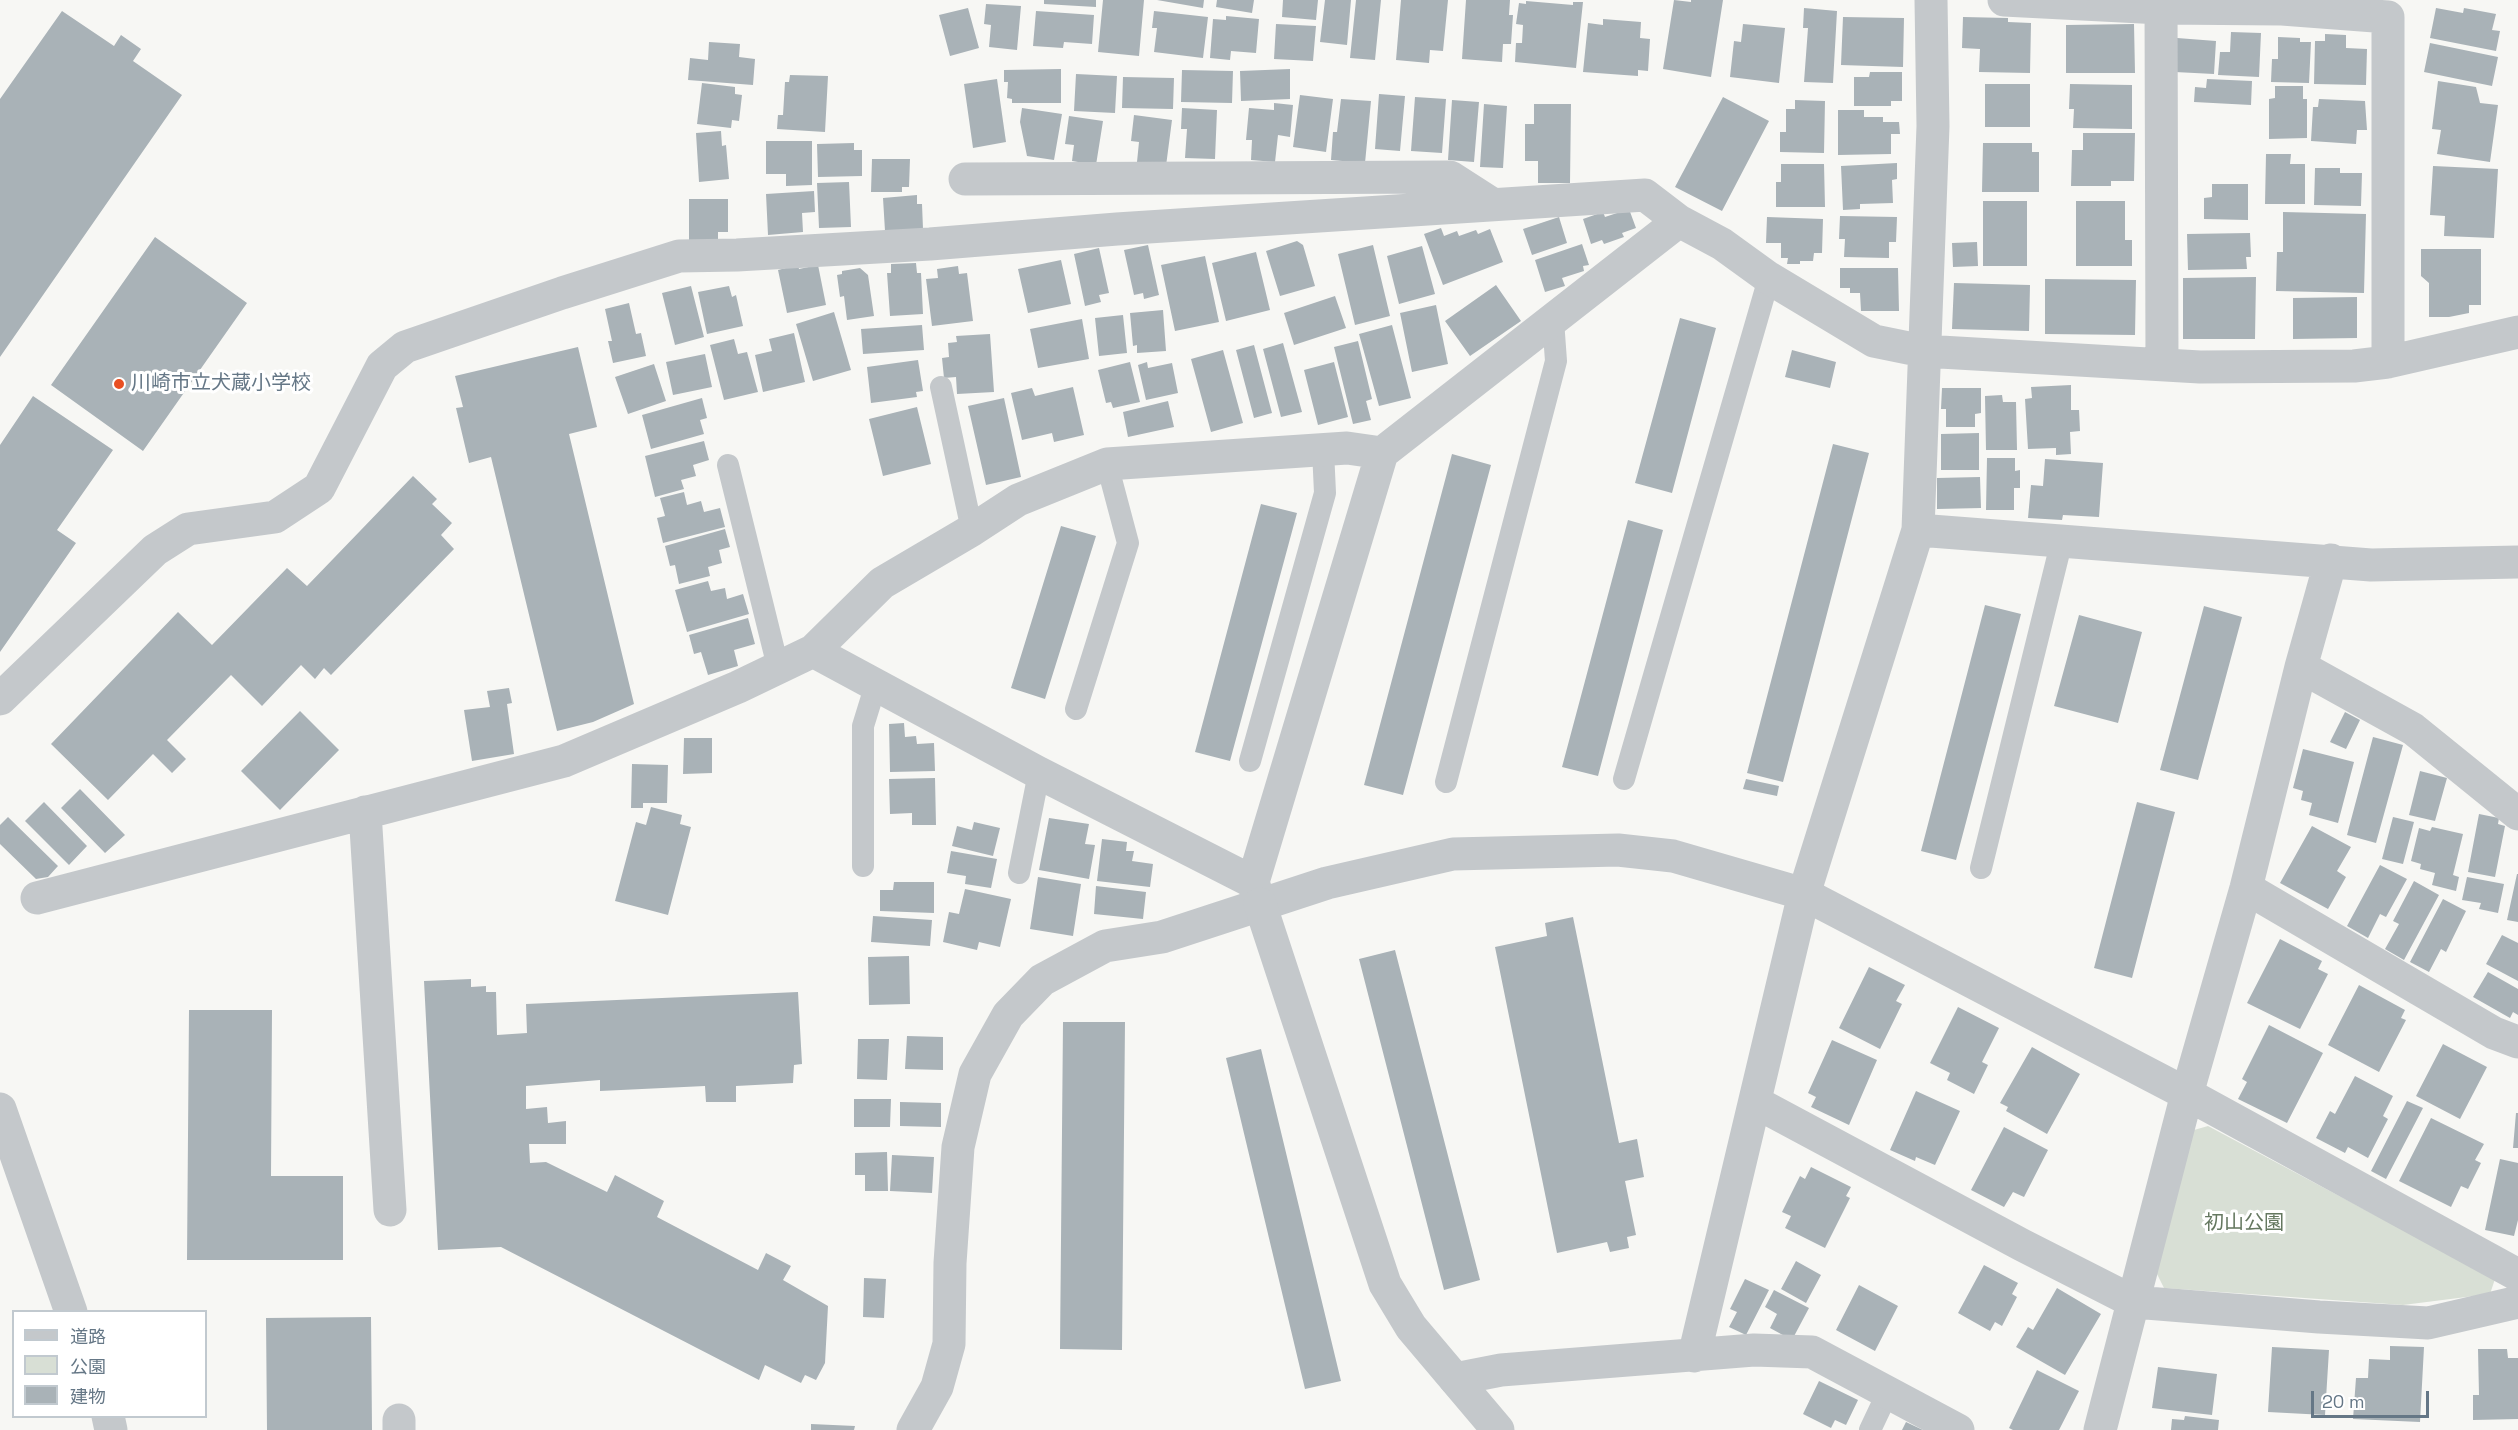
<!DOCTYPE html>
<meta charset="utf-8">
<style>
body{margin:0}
#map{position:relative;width:2518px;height:1430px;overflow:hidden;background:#f7f7f4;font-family:"Space Grotesk","Noto Sans JP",sans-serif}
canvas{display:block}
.legend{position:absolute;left:12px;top:1310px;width:195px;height:108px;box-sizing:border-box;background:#fff;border:2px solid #c1c9cf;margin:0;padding:8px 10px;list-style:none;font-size:18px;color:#657786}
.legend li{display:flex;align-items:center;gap:12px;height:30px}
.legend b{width:30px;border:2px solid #c1c9cf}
.scale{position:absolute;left:2311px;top:1391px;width:118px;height:27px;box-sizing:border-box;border:3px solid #657786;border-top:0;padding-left:8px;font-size:18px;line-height:21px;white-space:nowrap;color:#657786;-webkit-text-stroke:4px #fff;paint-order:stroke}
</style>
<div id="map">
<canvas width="2518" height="1430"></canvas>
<ul class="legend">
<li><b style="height:8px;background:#c4c8cb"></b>道路</li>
<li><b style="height:16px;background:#d8dfd5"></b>公園</li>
<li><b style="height:16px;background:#a9b2b7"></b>建物</li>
</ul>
<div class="scale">20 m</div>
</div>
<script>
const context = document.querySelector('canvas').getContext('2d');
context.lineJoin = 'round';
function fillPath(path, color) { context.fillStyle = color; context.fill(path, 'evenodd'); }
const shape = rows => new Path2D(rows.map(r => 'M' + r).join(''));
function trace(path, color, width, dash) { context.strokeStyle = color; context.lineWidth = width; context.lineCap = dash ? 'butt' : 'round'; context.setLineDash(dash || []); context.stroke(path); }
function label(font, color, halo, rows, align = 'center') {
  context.font = font + ' "Space Grotesk","Noto Sans JP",sans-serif'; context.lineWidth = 6; context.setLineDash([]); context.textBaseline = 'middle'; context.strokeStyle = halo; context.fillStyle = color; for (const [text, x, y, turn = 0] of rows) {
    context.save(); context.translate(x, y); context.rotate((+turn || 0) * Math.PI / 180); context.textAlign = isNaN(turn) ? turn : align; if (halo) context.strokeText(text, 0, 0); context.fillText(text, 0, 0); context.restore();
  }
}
const green = shape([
 [2208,1126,2495,1279,2490,1294,2403,1305,2164,1288,2156,1272,2194,1130]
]);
const building = shape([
 [1044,0,1096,0,1096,7,1044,4],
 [1103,0,1144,0,1139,56,1098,52],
 [1157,0,1204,0,1203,8],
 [1217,0,1254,0,1252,13,1216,7],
 [1283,0,1318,0,1316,20,1282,17],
 [1325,0,1351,0,1347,45,1320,42],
 [1356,0,1381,0,1375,60,1350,58],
 [1401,0,1448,0,1443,51,1430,50,1429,63,1396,60],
 [1466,0,1510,0,1509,15,1513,15,1511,44,1503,44,1502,62,1462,59],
 [1674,0,1691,2,1691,0,1723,0,1711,77,1663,69],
 [1526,1,1573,5,1573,2,1583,2,1576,68,1515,62,1516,43,1522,43,1523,25,1516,24,1519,3,1526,4],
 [986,4,1021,6,1017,50,989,47,991,25,984,24],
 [968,8,979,48,950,56,939,15],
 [1804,8,1837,11,1833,83,1804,82,1808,28,1803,28],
 [2436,8,2463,13,2464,8,2496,14,2492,30,2500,31,2496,51,2430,38],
 [62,11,114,46,121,35,141,49,133,61,182,95,0,357,0,99],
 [1036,11,1094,15,1092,44,1064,42,1063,48,1033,46],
 [1154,11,1208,17,1203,58,1154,52,1157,28,1152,28],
 [1226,16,1259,19,1256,53,1231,51,1230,60,1210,58,1213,19,1226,20],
 [1843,17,1904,18,1903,67,1841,65],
 [1963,17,2008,18,2008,22,2031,23,2030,73,1979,72,1980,49,1962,48],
 [1603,19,1641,22,1640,38,1650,39,1648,71,1638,70,1638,76,1583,72,1588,23,1603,25],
 [1276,24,1316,26,1313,61,1274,59],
 [1743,24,1785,28,1779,83,1730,77,1734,41,1741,42],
 [2134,24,2135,73,2066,73,2066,25],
 [2231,32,2261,33,2259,77,2218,75,2220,52,2230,52],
 [2325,34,2346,35,2346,48,2367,49,2366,85,2314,84,2315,41,2325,41],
 [2278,37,2300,38,2300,42,2311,42,2309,83,2271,82,2272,59,2278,59],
 [2177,38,2216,41,2214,74,2175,72],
 [709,42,740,44,739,57,755,59,753,85,688,80,690,58,708,60],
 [2430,43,2498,57,2492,86,2424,72],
 [1061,69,1061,103,1012,103,1012,99,1007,98,1008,82,1004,82,1004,70],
 [1290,69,1290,99,1241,101,1240,71],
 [1182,70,1233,71,1232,103,1181,102],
 [1870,72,1902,72,1902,101,1891,101,1891,106,1854,106,1854,77,1869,77],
 [1076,74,1117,76,1115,113,1074,111],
 [790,75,828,76,825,132,777,129,778,115,783,115,785,82,789,82],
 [1123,77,1174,78,1173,109,1122,108],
 [997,79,1006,142,973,148,964,84],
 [2207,79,2252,81,2251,105,2194,102,2195,87,2206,88],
 [2438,81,2476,87,2480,103,2498,105,2490,162,2437,154,2441,130,2432,129],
 [702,83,735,87,735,94,742,95,739,121,732,120,731,128,697,124],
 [1985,84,2030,84,2030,127,1985,127],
 [2070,84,2132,85,2132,129,2073,128,2074,109,2069,109],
 [2275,86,2303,86,2303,99,2307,99,2307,138,2269,139,2269,99,2275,98],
 [1379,94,1405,96,1400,151,1375,149],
 [1300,95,1333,99,1326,152,1293,147],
 [1415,97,1446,99,1442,153,1411,151],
 [1723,97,1769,121,1722,211,1675,187],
 [1341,99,1371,101,1365,163,1331,160,1333,132,1337,132],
 [2319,99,2365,101,2367,130,2357,130,2356,144,2311,141,2313,107,2318,107],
 [1452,100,1479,102,1474,162,1448,160],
 [1795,100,1825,101,1824,153,1780,152,1780,132,1786,132,1786,109,1795,109],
 [1274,103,1293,105,1290,137,1278,135,1275,162,1251,160,1252,140,1246,140,1249,108,1274,110],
 [1484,104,1507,106,1503,168,1480,167],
 [1534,104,1571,104,1570,183,1538,183,1538,161,1525,161,1525,124,1534,124],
 [1022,108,1062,114,1054,160,1027,156,1020,122],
 [1182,108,1217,110,1215,159,1185,158,1187,129,1181,129],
 [1838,110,1864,110,1864,117,1883,117,1883,122,1899,122,1900,134,1891,134,1891,154,1838,155],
 [1134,115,1172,120,1166,166,1137,162,1139,142,1131,141],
 [1069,116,1103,121,1096,165,1072,161,1074,145,1065,144],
 [721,131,722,146,726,145,729,179,699,182,696,133],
 [2083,133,2135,133,2134,181,2111,181,2111,186,2071,186,2072,150,2083,150],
 [766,141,812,141,812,185,786,186,786,174,766,174],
 [854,143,854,150,862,150,862,176,818,177,817,144],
 [1983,143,2032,143,2032,152,2039,152,2039,192,1982,192],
 [2266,154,2291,154,2290,164,2305,164,2305,204,2265,204],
 [872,159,910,159,909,187,902,187,902,192,871,192],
 [1897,163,1897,179,1892,180,1893,203,1860,204,1860,209,1843,210,1841,166],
 [1781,164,1824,164,1825,207,1776,207,1776,182,1781,182],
 [2433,166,2498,169,2494,238,2444,236,2445,216,2430,215],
 [2315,168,2340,168,2340,173,2362,173,2361,206,2314,205],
 [849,182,851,227,819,228,817,183],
 [2212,184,2248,184,2248,220,2204,219,2204,198,2212,197],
 [814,191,815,212,802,213,803,232,768,235,766,194],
 [917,195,917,204,922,204,923,229,885,231,883,198],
 [689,199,728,199,728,232,718,232,718,241,689,242],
 [1983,201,2027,201,2027,266,1983,266],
 [2076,201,2125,201,2125,240,2132,240,2132,266,2076,266],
 [1629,209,1636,228,1622,233,1624,237,1604,244,1602,240,1591,244,1583,219,1603,212,1605,217],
 [2283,212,2366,214,2364,293,2276,291,2277,252,2283,252],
 [1840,216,1897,217,1896,242,1889,242,1889,258,1844,257,1845,239,1839,239],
 [1559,217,1567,243,1532,255,1523,229],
 [1767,217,1823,219,1822,253,1814,253,1813,261,1800,261,1800,264,1787,264,1788,258,1781,258,1781,243,1766,243],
 [1441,228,1444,236,1457,231,1459,236,1476,230,1478,234,1490,229,1503,262,1443,285,1424,234],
 [2250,233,2251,257,2246,257,2247,269,2188,270,2187,234],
 [155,237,247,303,143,451,51,385],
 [1297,241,1303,245,1315,286,1280,296,1266,251],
 [1977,242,1978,266,1953,267,1952,243],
 [1582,244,1589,265,1583,266,1584,271,1562,278,1565,286,1545,292,1535,260],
 [1148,245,1159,295,1144,299,1143,293,1134,295,1124,250],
 [1373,245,1390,316,1355,325,1338,254],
 [1422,246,1435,294,1399,304,1387,256],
 [1099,248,1109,293,1099,295,1101,302,1085,306,1074,254],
 [2421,249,2481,249,2481,305,2469,305,2469,313,2449,317,2429,317,2429,283,2421,276],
 [1256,252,1270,310,1226,321,1212,263],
 [1205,256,1219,322,1175,331,1161,265],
 [1061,260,1071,304,1028,313,1018,269],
 [916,263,917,273,921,273,923,314,890,316,887,273,891,273,891,264],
 [798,265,799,269,818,265,826,305,787,313,778,270],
 [958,266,959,274,967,273,973,321,932,326,926,279,938,278,937,269],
 [860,268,868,275,874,316,847,320,844,296,840,297,837,275,842,274,842,271],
 [1840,268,1898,268,1899,311,1861,311,1860,293,1850,293,1850,288,1840,288],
 [2256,277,2255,339,2183,339,2183,278],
 [2045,279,2136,280,2135,335,2045,334],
 [1954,283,2030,285,2029,331,1952,329],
 [1496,285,1521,321,1470,356,1445,321],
 [691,286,704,337,675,345,662,293],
 [729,286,732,297,736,295,743,326,707,334,698,292],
 [1335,296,1346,328,1294,345,1284,313],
 [2357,297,2357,338,2293,339,2293,298],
 [629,303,636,334,641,333,646,356,613,363,608,341,612,341,605,309],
 [1436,305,1448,364,1412,372,1400,313],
 [1163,310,1166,351,1137,353,1137,345,1133,346,1130,313],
 [834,312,851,370,813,381,796,324],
 [1123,315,1127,353,1099,356,1095,318],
 [1680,318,1716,328,1672,493,1635,483],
 [1082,319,1089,359,1038,368,1030,329],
 [922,325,924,350,863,354,861,329],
 [1392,325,1411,398,1379,406,1359,334],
 [794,333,805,382,763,392,755,355,772,351,769,339],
 [990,334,994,392,957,394,956,377,944,378,942,358,949,357,948,343,957,342,956,336],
 [734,339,738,354,747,352,758,392,724,400,710,345],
 [1358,341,1372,399,1366,401,1371,420,1353,424,1334,347],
 [1283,343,1302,412,1281,417,1263,349],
 [1254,345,1272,413,1254,418,1236,350],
 [578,347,597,427,569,434,634,704,593,722,557,731,491,457,469,463,456,408,463,407,455,376],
 [1223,350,1243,423,1211,432,1191,359],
 [1792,350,1836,362,1830,388,1785,377],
 [705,354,712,387,673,395,666,362],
 [918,360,923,391,916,392,917,397,871,403,867,367],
 [1130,362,1140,402,1113,408,1111,402,1106,403,1098,370],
 [1147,362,1148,368,1172,363,1178,393,1146,400,1138,365],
 [1334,362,1348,417,1318,425,1304,370],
 [654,364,666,401,628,414,615,377],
 [2071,385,2071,410,2079,410,2080,431,2070,432,2071,454,2056,455,2056,448,2028,449,2025,399,2032,398,2031,387],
 [1073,387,1084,435,1054,442,1052,433,1022,440,1011,393,1032,388,1035,396],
 [1942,388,1981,388,1981,413,1975,414,1975,427,1946,427,1946,409,1941,409],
 [2002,395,2003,402,2016,402,2017,450,1986,450,1985,396],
 [33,396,113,450,57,530,76,543,0,652,0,445],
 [702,398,707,418,700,420,704,434,651,449,642,415],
 [1004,398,1021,477,986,485,968,406],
 [1168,401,1174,427,1128,437,1123,412],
 [917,407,931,464,883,476,869,419],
 [1979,433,1979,470,1941,470,1941,434],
 [704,441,709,460,693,465,696,476,681,480,684,489,655,497,645,456],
 [1833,444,1869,453,1783,782,1747,773],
 [1452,454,1491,465,1403,795,1364,785],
 [1987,458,2015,458,2015,471,2020,470,2020,488,2014,488,2014,510,1986,510],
 [2045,459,2103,463,2099,517,2063,515,2062,520,2028,518,2031,485,2043,486],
 [413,476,437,499,432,504,452,523,441,535,454,549,331,675,324,668,315,679,301,665,262,706,231,675,167,740,186,759,172,773,153,754,108,800,51,744,178,612,212,645,287,568,307,586],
 [1980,477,1981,508,1937,509,1937,478],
 [684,492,687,505,701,501,704,512,720,508,725,527,663,543,657,518,665,516,660,498],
 [1261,504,1297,513,1230,761,1195,752],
 [1628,520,1663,530,1598,776,1562,767],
 [1061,526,1096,536,1045,699,1011,688],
 [725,529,730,547,719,550,722,563,708,567,710,576,679,584,675,565,670,566,665,546],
 [708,581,711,591,725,588,727,599,743,594,749,614,687,632,675,590],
 [1985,605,2021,614,1956,860,1921,851],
 [2204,606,2242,617,2198,780,2160,770],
 [2079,615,2142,632,2118,723,2054,706],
 [748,618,755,644,734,650,738,666,708,675,701,652,694,654,689,635],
 [509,688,512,703,507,704,514,754,472,761,464,710,490,707,487,691],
 [300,711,339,750,280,810,241,771],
 [2345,712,2360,720,2346,749,2330,742],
 [904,723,905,737,916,736,917,744,934,743,935,771,890,772,889,724],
 [2373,737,2403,745,2376,843,2347,835],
 [684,738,712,738,712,773,683,774],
 [2303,749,2354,762,2338,823,2309,815,2312,803,2301,800,2303,791,2293,788],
 [632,764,668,765,667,803,643,803,643,808,631,808],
 [2420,771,2447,778,2435,821,2409,815],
 [935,778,936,825,912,825,912,813,890,814,889,779],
 [1746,779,1779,786,1777,796,1743,789],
 [80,789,125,835,105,853,61,808],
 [44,802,87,846,69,865,25,821],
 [2137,802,2175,812,2132,978,2094,968],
 [651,807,682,815,680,824,691,827,668,915,615,901,636,822,646,825],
 [2479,814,2499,818,2498,824,2505,826,2495,877,2468,872],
 [8,817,58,866,48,877,36,879,0,844,0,825],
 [2393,817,2414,822,2403,864,2382,859],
 [1049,818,1089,824,1085,844,1095,845,1089,879,1039,870],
 [974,822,1000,828,993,856,952,846,957,826,972,830],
 [2312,826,2351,847,2337,871,2346,877,2328,909,2280,883],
 [2432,827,2463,834,2453,875,2459,877,2456,891,2432,885,2435,873,2420,869,2421,864,2411,861,2419,828,2430,831],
 [1102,839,1127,842,1126,851,1134,851,1132,861,1153,864,1150,887,1097,881],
 [951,851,997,859,991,888,965,884,966,876,947,873],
 [2380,865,2407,879,2386,917,2380,914,2368,938,2347,926],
 [2517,874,2518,874,2518,922,2507,920],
 [1038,877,1081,884,1073,936,1030,929],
 [2467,877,2504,884,2498,913,2479,909,2481,903,2462,900],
 [2414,881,2439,895,2404,960,2385,949,2399,924,2393,921],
 [894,882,934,882,934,913,880,911,880,890,893,890],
 [1096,886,1146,892,1143,919,1094,914],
 [965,889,1011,899,1000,947,979,942,977,950,943,942,949,912,959,914],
 [2443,899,2466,911,2446,952,2441,949,2429,972,2410,962],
 [873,916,932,920,930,946,871,942],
 [1573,917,1619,1143,1637,1139,1644,1177,1625,1181,1636,1235,1627,1237,1629,1248,1610,1252,1607,1242,1557,1253,1495,947,1547,936,1545,923],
 [2502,935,2518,943,2518,981,2486,964],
 [2280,939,2322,961,2318,969,2328,974,2300,1029,2247,1003],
 [1395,950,1480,1280,1444,1290,1359,959],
 [909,956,910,1004,869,1005,868,957],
 [1869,967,1905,985,1896,1001,1902,1004,1880,1049,1839,1028],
 [2488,972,2518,989,2518,1015,2513,1012,2510,1018,2473,997],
 [471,979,471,987,486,986,486,992,496,992,497,1035,527,1033,526,1004,798,992,802,1064,794,1065,793,1083,736,1086,736,1102,706,1102,705,1086,600,1091,600,1080,526,1086,526,1109,547,1107,548,1123,566,1121,566,1144,529,1144,530,1163,546,1162,607,1192,615,1175,664,1201,657,1217,758,1270,766,1253,791,1266,783,1280,828,1306,825,1363,816,1380,805,1375,801,1383,765,1365,759,1380,501,1247,438,1250,424,981],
 [2359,985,2405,1010,2401,1018,2406,1020,2379,1072,2328,1045],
 [1958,1007,1999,1028,1982,1062,1988,1065,1974,1094,1947,1080,1950,1073,1930,1063],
 [189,1010,272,1010,271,1176,343,1176,343,1260,187,1260],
 [1063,1022,1125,1022,1122,1350,1060,1349],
 [2269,1025,2323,1053,2287,1123,2238,1099,2247,1082,2242,1079],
 [907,1036,943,1037,943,1070,905,1069],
 [858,1039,889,1039,887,1080,857,1079],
 [1832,1040,1877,1060,1849,1125,1811,1107,1816,1097,1808,1093],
 [2443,1044,2487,1067,2460,1119,2416,1096],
 [2032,1047,2080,1074,2047,1134,2006,1111,2008,1107,2000,1103],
 [1261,1049,1341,1381,1305,1389,1226,1058],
 [2355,1076,2393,1096,2383,1116,2388,1119,2368,1158,2348,1147,2345,1153,2316,1138,2330,1111,2335,1114],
 [1916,1091,1960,1111,1935,1165,1916,1157,1915,1161,1890,1150],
 [854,1099,891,1099,890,1127,854,1127],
 [2407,1101,2423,1108,2386,1179,2371,1171],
 [900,1102,941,1103,941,1127,900,1126],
 [2516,1113,2518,1113,2518,1148,2513,1148],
 [2431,1118,2484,1144,2475,1160,2481,1163,2468,1189,2461,1186,2451,1207,2399,1181],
 [2004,1127,2048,1150,2024,1197,2013,1192,2004,1207,1971,1190],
 [887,1152,888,1191,865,1191,865,1175,855,1175,855,1153],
 [892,1155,934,1157,932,1193,890,1191],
 [2500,1159,2518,1163,2518,1220,2514,1236,2485,1230],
 [1811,1167,1851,1187,1846,1196,1850,1198,1825,1248,1785,1228,1791,1216,1782,1212,1800,1176,1805,1179],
 [1796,1261,1821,1275,1806,1303,1781,1289],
 [1984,1265,2018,1283,2012,1294,2017,1297,2002,1326,1995,1322,1990,1331,1958,1313],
 [864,1278,886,1279,884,1318,863,1317],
 [1745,1279,1769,1290,1746,1335,1729,1327,1737,1312,1730,1309],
 [1859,1285,1898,1306,1875,1351,1836,1330],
 [2057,1288,2101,1314,2065,1375,2016,1347,2028,1327,2033,1330],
 [1774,1290,1809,1308,1792,1340,1770,1328,1777,1314,1765,1307],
 [371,1317,372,1430,267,1430,266,1318],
 [2390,1346,2424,1347,2420,1422,2353,1419,2356,1378,2368,1378,2369,1359,2390,1360],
 [2272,1347,2329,1350,2325,1415,2268,1412],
 [2478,1349,2507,1349,2508,1358,2518,1358,2518,1419,2473,1420,2473,1395,2479,1395],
 [2158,1367,2217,1374,2212,1415,2152,1408],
 [2037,1370,2079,1391,2059,1430,2013,1430,2009,1428],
 [1819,1381,1858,1400,1846,1425,1835,1420,1831,1428,1803,1414],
 [2185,1416,2219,1420,2218,1430,2171,1430,2172,1419,2184,1420],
 [1906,1422,1923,1430,1902,1430],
 [811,1424,855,1426,854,1430,811,1430]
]);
const service = shape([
 [941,387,972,530],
 [728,465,778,667],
 [1076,709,1128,543,1107,464],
 [1250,761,1325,493,1323,450],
 [1624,779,1769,278],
 [1446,782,1556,361,1553,320],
 [863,866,863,726,876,684],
 [1981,868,2062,540],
 [1019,873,1039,773],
 [1870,1430,1887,1394]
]);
const minor = shape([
 [2004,0,2161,8,2282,9,2388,17,2388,362],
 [2161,0,2162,364],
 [965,179,1450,177,1492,204],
 [1918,530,2371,565,2518,562],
 [813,651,1039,773,1253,882,1260,904],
 [2301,667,2413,729,2518,814],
 [0,699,155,550,188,529,275,517,319,488,382,366,405,347,562,293,679,256,737,255,930,244,1117,229,1645,195,1679,221,1722,244,1769,278,1874,341,1923,351,2200,367,2354,366,2388,362,2518,332],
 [365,812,390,1210],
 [1253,882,1382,453],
 [2246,888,2494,1033,2518,1042],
 [37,898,564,761,738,687,813,651,882,583,972,530,1018,500,1107,464,1347,448,1382,453,1679,221],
 [1755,1102,2022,1245,2134,1302,2319,1317,2428,1323,2518,1302],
 [1694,1356,1804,894,1918,530,1933,126,1931,0],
 [1455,1379,1501,1370,1754,1350,1812,1352,1958,1430],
 [399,1430,399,1420],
 [913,1430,937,1387,949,1344,950,1263,958,1147,975,1074,1008,1015,1042,980,1105,946,1162,937,1327,883,1453,854,1618,850,1673,856,1804,894,2187,1094,2518,1275],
 [2100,1430,2187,1094,2246,888,2301,667,2331,560]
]);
const tertiary = shape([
 [1260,904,1385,1284,1411,1327,1498,1430],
 [0,1109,71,1312],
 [108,1416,111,1430]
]);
const markers = [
 [119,384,6,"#e94f22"]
];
const poiNames = [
 ["川崎市立犬蔵小学校",131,384]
];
const parkNames = [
 ["初山公園",2244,1224]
];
fillPath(green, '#d8dfd5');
fillPath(building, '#a9b2b7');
trace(service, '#c4c8cb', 22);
trace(minor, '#c4c8cb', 33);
trace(tertiary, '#c4c8cb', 33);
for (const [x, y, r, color] of markers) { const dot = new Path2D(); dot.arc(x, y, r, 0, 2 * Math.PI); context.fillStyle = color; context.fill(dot); trace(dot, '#fff', 2); }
label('20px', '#657786', '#fff', poiNames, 'left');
label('20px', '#657860', '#fff', parkNames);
</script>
